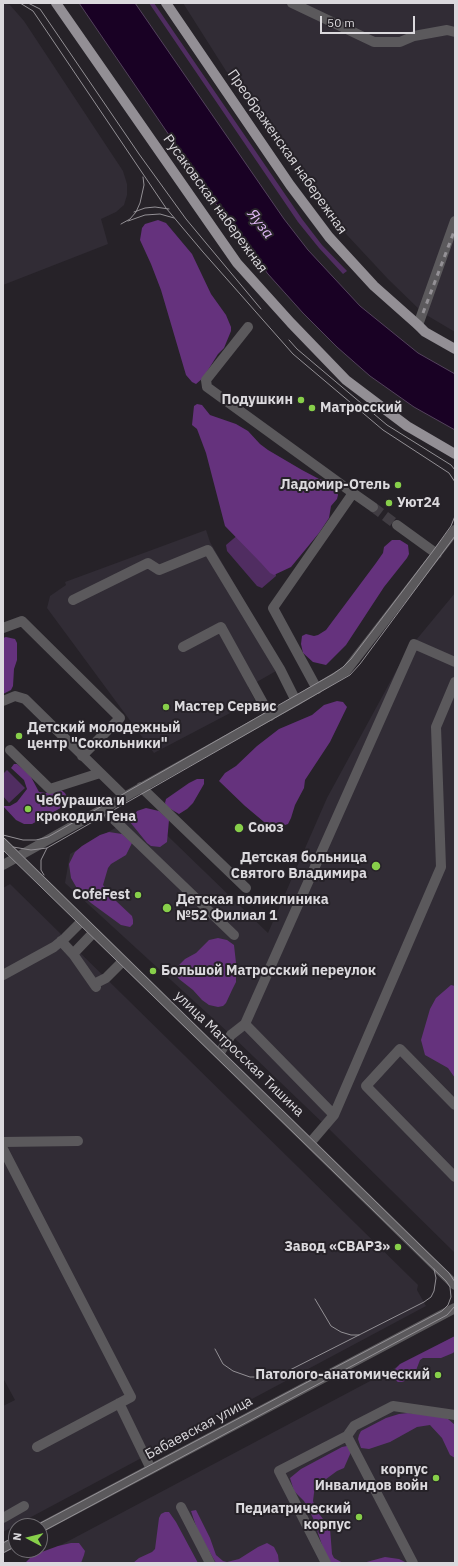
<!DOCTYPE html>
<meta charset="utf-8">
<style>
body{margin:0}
#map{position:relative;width:458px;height:1566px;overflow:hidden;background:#262228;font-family:"IBM Plex Sans",sans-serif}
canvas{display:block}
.frame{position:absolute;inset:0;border:4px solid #dbd9dd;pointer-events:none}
.north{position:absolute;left:8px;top:1518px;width:40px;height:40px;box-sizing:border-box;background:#262228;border:1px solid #6e6b70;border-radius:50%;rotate:277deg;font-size:11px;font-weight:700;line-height:16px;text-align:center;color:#dbd9dd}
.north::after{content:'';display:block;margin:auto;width:14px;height:18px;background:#87cf4a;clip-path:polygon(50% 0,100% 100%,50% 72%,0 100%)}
.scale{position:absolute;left:320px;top:16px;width:95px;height:18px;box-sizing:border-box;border:2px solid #dbd9dd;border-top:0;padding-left:5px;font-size:12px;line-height:14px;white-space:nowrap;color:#dbd9dd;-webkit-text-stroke:3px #262228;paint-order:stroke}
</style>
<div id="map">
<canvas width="458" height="1566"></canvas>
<div class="frame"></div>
<div class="north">N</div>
<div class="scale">50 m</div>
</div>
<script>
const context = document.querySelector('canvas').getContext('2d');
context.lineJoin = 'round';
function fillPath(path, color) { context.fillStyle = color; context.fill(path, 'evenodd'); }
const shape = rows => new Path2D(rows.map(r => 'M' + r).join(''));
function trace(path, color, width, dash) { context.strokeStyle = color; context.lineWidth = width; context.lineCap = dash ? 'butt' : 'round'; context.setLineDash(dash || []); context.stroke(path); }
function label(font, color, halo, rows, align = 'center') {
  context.font = font + ' "IBM Plex Sans",sans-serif'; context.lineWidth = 4; context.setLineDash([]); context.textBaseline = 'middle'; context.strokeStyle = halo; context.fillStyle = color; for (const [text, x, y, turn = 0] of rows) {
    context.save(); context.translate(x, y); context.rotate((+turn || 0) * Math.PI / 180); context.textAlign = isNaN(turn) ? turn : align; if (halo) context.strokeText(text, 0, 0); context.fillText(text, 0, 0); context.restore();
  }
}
const built = shape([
 [3,3,10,5,24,21,123,171,127,184,127,195,124,205,116,212,101,219,108,244,3,285],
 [183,3,455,3,455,332,423,313,388,279,320,206,300,180,228,74],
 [206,530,210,542,283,667,248,687,255,700,154,753,47,608,50,596,66,585,65,582],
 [455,593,455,1253,326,1126,231,1035,65,883,70,854,143,812,268,933,327,798,407,651],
 [10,884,414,1281,418,1285,417,1290,426,1306,3,1532,3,1406,15,1400,3,1378,3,888],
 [455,1336,455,1563,27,1563]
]);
const green = shape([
 [149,3,154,3,302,219,322,245,347,271,343,274,319,248,298,222],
 [239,534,275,569,276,576,262,588,257,586,227,551,226,545],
 [7,770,25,788,9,803,3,796,3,774]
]);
const forest = shape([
 [158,220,166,223,192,254,211,294,226,315,231,327,231,331,224,348,218,354,203,378,196,384,192,382,186,375,161,290,151,264,140,240,142,228,145,224],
 [197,404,202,405,210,415,236,424,248,431,260,444,268,450,302,470,319,479,329,481,336,486,338,495,337,499,331,506,329,518,319,533,291,567,274,575,270,573,261,563,225,526,206,453,197,429,192,425,194,406],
 [392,540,400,540,408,545,409,554,407,558,384,587,346,645,326,665,313,662,303,653,301,644,302,636,306,634,314,636,318,635,326,630,376,563,383,553,384,547],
 [6,637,15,639,17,643,17,660,14,669,13,686,11,690,3,694,3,638],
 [337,701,343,702,347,707,330,742,305,780,304,788,295,805,291,818,288,824,276,828,270,827,245,806,219,781,225,773,236,766,257,746,279,729,312,715,324,705],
 [14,764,17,764,30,775,39,792,46,793,55,790,61,790,65,793,68,799,66,805,32,824,24,824,16,820,3,806,10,806,17,802,27,789,24,780,11,768],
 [197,779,204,779,204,784,193,803,187,809,179,814,167,807,165,803,166,799,189,783],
 [146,808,159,811,169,820,167,842,160,847,151,846,147,843,130,822,137,811],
 [109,832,122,834,132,843,126,855,111,864,108,868,103,885,115,900,132,916,133,920,133,924,130,927,121,925,91,903,78,890,71,878,69,864,75,852,82,846,100,835],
 [218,938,227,940,234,945,236,963,236,982,232,990,226,1003,223,1006,218,1007,209,1005,202,1000,193,990,179,979,176,975,178,966,185,959,196,953,209,940],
 [451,985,455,986,455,1078,448,1068,425,1055,421,1040,430,1009,436,998],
 [455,1336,455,1351,453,1353,441,1358,423,1358,420,1360,415,1373,410,1379,402,1382,398,1382,394,1379,393,1374,394,1370,400,1364],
 [408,1413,439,1416,448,1419,455,1425,455,1458,450,1455,442,1438,430,1425,417,1427,390,1442,369,1449,361,1448,358,1439,359,1435,361,1431,386,1418,399,1414],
 [347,1446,351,1452,344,1468,337,1471,322,1482,315,1488,314,1493,313,1501,316,1510,330,1528,332,1554,334,1558,343,1563,328,1563,313,1518,304,1501,294,1491,290,1478,301,1469,342,1447],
 [196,1510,210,1538,216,1555,223,1561,227,1562,239,1559,258,1547,267,1543,274,1547,278,1555,279,1563,216,1563,198,1532,191,1511],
 [165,1512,169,1512,176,1522,198,1563,133,1563,139,1558,152,1552,155,1549,159,1518,161,1514],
 [71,1543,79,1543,85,1551,84,1555,81,1563,25,1563,30,1558,39,1553,58,1546],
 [385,1557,399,1559,407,1563,363,1563]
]);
const water = shape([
 [79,3,135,3,284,219,308,250,360,306,418,353,455,374,455,430,414,407,370,376,337,347,303,313,268,274,229,223,79,3]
]);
const minorTunnel = shape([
 [373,507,397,525]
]);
const minor = shape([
 [292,3,374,42,400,42,414,36,447,30,455,32],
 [418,325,455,221],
 [248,327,206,380,207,387,353,493,273,608,317,689],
 [353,493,373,507],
 [397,525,437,554],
 [73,600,148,563,159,570,208,550,280,669,296,701],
 [3,628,22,621,120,718,82,756],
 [183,647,221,627,270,716],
 [3,701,15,696,25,699,125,797],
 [10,750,50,789,100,773],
 [141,787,246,888],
 [103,809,234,935],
 [3,843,455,1285],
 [3,865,296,701,346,671,455,530],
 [61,941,73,954,96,987],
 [73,954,94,932],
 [3,975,54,947,65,938,82,921],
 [94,984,106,978,123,961],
 [245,1024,334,1115,441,867,436,727,455,682],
 [219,1054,231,1035,245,1024,414,644,455,662],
 [455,1105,400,1049,366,1086,455,1177],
 [3,1142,78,1141],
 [310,1143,334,1115],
 [3,1149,131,1397,37,1447],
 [119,1403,151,1469],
 [347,1436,413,1563],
 [181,1507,210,1563],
 [3,1518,24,1506],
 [40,1528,455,1308],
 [3,1548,16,1541],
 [326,1563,279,1471,347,1436,354,1426,393,1406,455,1415]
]);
const major = shape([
 [56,3,237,263,291,323,346,380,407,426,455,454],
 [166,3,290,185,329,237,374,286,418,325,425,332,455,349]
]);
const tram = shape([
 [20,3,33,11,166,208,203,252,293,354,383,430,449,473,455,482],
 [28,3,40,9,139,154,186,219,261,309],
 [134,212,145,208,155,207,169,209],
 [128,221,145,215,160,214,174,218],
 [121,224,130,219,136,212,140,203,144,185,143,177],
 [289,340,297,349,387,425,451,465,455,470],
 [3,835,23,840,36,840,48,837,333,674,343,667,351,659,433,551,451,526,455,516],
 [3,837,422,1247,449,1273,455,1282],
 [13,847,31,850,47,848,350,675,360,664,455,536],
 [3,850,446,1281,450,1287,451,1297,448,1305,442,1311,35,1526],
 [44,875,41,870,41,860,47,848],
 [315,1299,331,1326,341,1332,351,1335,359,1335],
 [215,1349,223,1364,233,1371,250,1377,268,1377,284,1373,424,1302,431,1297,434,1291,436,1278,434,1269],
 [40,1533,447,1315,455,1306],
 [3,1543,16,1536],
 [3,1553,16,1546]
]);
const rail = shape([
 [423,313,455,229]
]);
const markers = [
 [301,400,4,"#87cf4a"],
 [312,408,4,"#87cf4a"],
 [398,485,4,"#87cf4a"],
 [389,503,4,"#87cf4a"],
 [166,707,4,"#87cf4a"],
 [19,736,4,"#87cf4a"],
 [28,809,4,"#87cf4a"],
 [239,828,5,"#87cf4a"],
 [376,866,5,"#87cf4a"],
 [138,895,4,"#87cf4a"],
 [167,908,5,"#87cf4a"],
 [153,971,4,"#87cf4a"],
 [398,1247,4,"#87cf4a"],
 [438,1375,4,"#87cf4a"],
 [436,1478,4,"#87cf4a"],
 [359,1517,4,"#87cf4a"]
];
const streetNames = [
 ["Преображенская набережная",287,152,55],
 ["Русаковская набережная",215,204,54],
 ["улица Матросская Тишина",239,1054,44],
 ["Бабаевская улица",199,1428,-28]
];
const poiNames = [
 ["Подушкин",293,400],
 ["Матросский",320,408,"left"],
 ["Ладомир-Отель",390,485],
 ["Уют24",397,503,"left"],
 ["Мастер Сервис",174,707,"left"],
 ["Детский молодежный",27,728,"left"],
 ["центр \"Сокольники\"",27,744,"left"],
 ["Чебурашка и",36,801,"left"],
 ["крокодил Гена",36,817,"left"],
 ["Союз",248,828,"left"],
 ["Детская больница",367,858],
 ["Святого Владимира",367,874],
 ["CofeFest",130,895],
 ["Детская поликлиника",176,900,"left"],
 ["№52 Филиал 1",176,916,"left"],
 ["Большой Матросский переулок",161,971,"left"],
 ["Завод «СВАРЗ»",390,1247],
 ["Патолого-анатомический",430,1375],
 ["корпус",428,1470],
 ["Инвалидов войн",428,1486],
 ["Педиатрический",351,1509],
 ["корпус",351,1525]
];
const waterNames = [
 ["Яуза",260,224,52]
];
fillPath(built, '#312c35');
fillPath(green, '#502d61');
fillPath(forest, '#65327d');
fillPath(water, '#190124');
trace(water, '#53425c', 1);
trace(minorTunnel, '#413d43', 10, [10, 5]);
trace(minor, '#5b595c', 10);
trace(major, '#938f95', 10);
trace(tram, '#939095', 1);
trace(rail, '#939095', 3, [5, 5]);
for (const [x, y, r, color] of markers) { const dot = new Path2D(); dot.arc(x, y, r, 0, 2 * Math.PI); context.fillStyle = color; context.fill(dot); trace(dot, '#262228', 1.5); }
label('14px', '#dbd9dd', '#262228', streetNames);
label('bold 14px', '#dbd9dd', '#262228', poiNames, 'right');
label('italic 15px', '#e2baf8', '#262228', waterNames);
</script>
